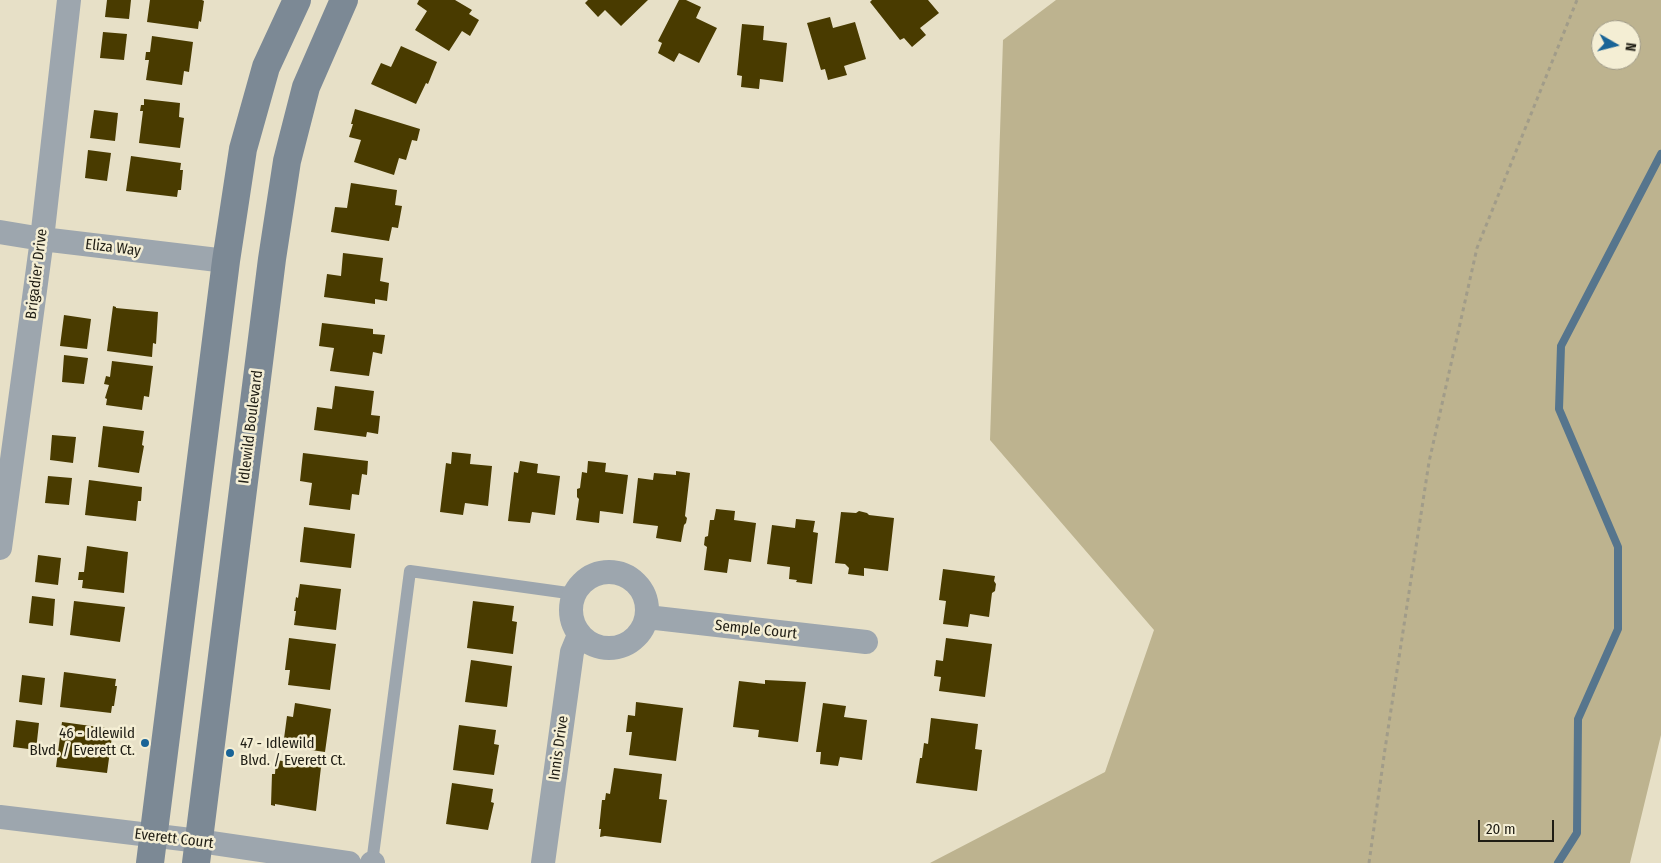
<!DOCTYPE html>
<style>
body{margin:0}
#map{position:relative;width:1661px;height:863px;overflow:hidden;background:#e7e0c7;font-family:"Fira Sans Condensed",sans-serif}
canvas{display:block}
.north{position:absolute;left:1591px;top:20px;width:50px;height:50px;box-sizing:border-box;background:#f4eed4;border:1px solid #9f9a87;border-radius:50%;rotate:98deg;font-size:14px;font-weight:700;line-height:20px;text-align:center;color:#1f1d14}
.north::after{content:'';display:block;margin:auto;width:18px;height:22px;background:#196497;clip-path:polygon(50% 0,100% 100%,50% 72%,0 100%)}
.scale{position:absolute;left:1478px;top:820px;width:76px;height:22px;box-sizing:border-box;border:2px solid #1f1d14;border-top:0;padding-left:6px;font-size:15px;line-height:18px;white-space:nowrap;color:#1f1d14;-webkit-text-stroke:4px #f4eed4;paint-order:stroke}
</style>
<div id="map">
<canvas width="1661" height="863"></canvas>
<div class="north">N</div>
<div class="scale">20 m</div>
</div>
<script>
const context = document.querySelector('canvas').getContext('2d');
context.lineJoin = 'round';
function fillPath(path, color) { context.fillStyle = color; context.fill(path, 'evenodd'); }
const shape = rows => new Path2D(rows.map(r => 'M' + r).join(''));
function trace(path, color, width, dash) { context.strokeStyle = color; context.lineWidth = width; context.lineCap = dash ? 'butt' : 'round'; context.setLineDash(dash || []); context.stroke(path); }
function label(font, color, halo, rows, align = 'center') {
  context.font = font + ' "Fira Sans Condensed",sans-serif'; context.lineWidth = 5; context.setLineDash([]); context.textBaseline = 'middle'; context.strokeStyle = halo; context.fillStyle = color; for (const [text, x, y, turn = 0] of rows) {
    context.save(); context.translate(x, y); context.rotate((+turn || 0) * Math.PI / 180); context.textAlign = isNaN(turn) ? turn : align; if (halo) context.strokeText(text, 0, 0); context.fillText(text, 0, 0); context.restore();
  }
}
const green = shape([
 [1056,0,1661,0,1661,735,1630,863,930,863,1105,772,1154,630,990,440,1003,40],
 [1601,30,1631,30,1631,60,1601,60]
]);
const stream = shape([
 [1558,863,1577,833,1578,719,1618,629,1618,547,1559,409,1561,346,1661,154]
]);
const building = shape([
 [107,0,131,0,129,19,105,17],
 [150,0,202,0,204,1,201,22,199,21,198,29,147,22],
 [419,0,455,0,472,10,469,14,479,20,470,36,462,31,449,51,415,30,427,11,417,4],
 [588,0,648,0,621,26,605,10,598,17,585,3],
 [679,0,686,0,701,7,696,18,717,28,699,63,679,53,674,62,658,53,662,43,658,41],
 [872,0,928,0,939,13,920,28,926,35,912,47,904,38,900,40,870,2],
 [830,17,833,28,855,22,866,59,844,66,847,75,828,80,825,69,821,70,807,23],
 [742,24,764,26,763,40,787,43,783,82,760,79,759,89,741,87,742,76,737,75],
 [103,32,127,34,124,60,100,58],
 [152,36,193,42,189,72,184,71,182,85,146,80,149,60,145,60,146,52,150,52],
 [401,46,437,62,428,84,426,83,416,104,371,84,381,63,391,67],
 [144,99,180,103,179,117,184,118,180,148,139,143,143,111,140,111,141,105,144,105],
 [355,109,420,129,417,141,412,140,406,160,399,158,394,175,354,162,361,140,349,137,353,124,351,124],
 [94,110,118,113,115,141,90,138],
 [88,150,111,153,107,181,85,178],
 [131,156,181,163,180,170,183,170,181,190,178,190,177,197,126,191],
 [351,183,397,190,395,205,402,206,398,228,392,227,389,241,331,232,335,207,347,208],
 [343,253,383,258,380,281,389,283,387,301,375,299,375,304,324,297,327,274,341,276],
 [113,306,116,307,116,308,158,312,156,344,153,343,152,357,107,351],
 [64,315,91,319,87,349,60,346],
 [322,323,373,329,373,334,385,335,382,354,373,352,369,376,330,371,334,348,319,346],
 [64,355,88,358,84,384,62,382],
 [112,361,153,366,149,397,144,396,142,410,106,405,107,399,105,398,109,385,104,384,106,376,110,377],
 [335,386,374,391,371,415,380,416,378,434,367,432,366,437,314,430,317,407,332,409],
 [103,426,144,431,142,445,144,446,139,473,98,467],
 [52,435,76,437,73,463,50,460],
 [452,452,471,454,470,464,492,466,488,506,465,503,463,515,440,512,446,463,451,464],
 [303,453,368,461,367,475,362,474,359,495,352,494,350,510,309,505,312,483,300,481],
 [520,461,538,464,537,473,560,476,555,515,532,512,530,523,508,521,514,472,518,473],
 [588,461,606,463,605,472,628,475,623,514,600,511,599,523,576,520,579,499,577,497,577,489,580,488,582,472,587,473],
 [676,471,690,473,685,516,687,518,686,523,684,525,681,542,656,538,658,526,633,523,638,478,653,480,654,473,676,475],
 [48,476,72,478,69,505,45,503],
 [89,480,142,487,141,501,138,501,136,521,85,515],
 [716,509,735,511,734,520,756,523,751,562,729,559,727,573,704,570,707,547,704,545,705,537,708,536,710,520,714,520],
 [859,511,867,513,869,515,894,518,888,571,864,568,864,576,848,574,849,568,845,564,835,563,841,512,856,513],
 [796,519,815,521,813,532,818,533,812,584,796,582,797,580,789,579,790,567,767,564,772,525,795,528],
 [304,527,355,534,351,568,300,562],
 [87,546,128,552,124,593,82,588,83,580,78,580,79,572,84,572],
 [38,555,61,558,58,585,35,582],
 [943,569,995,576,994,581,996,584,995,591,992,593,989,617,970,614,968,627,943,624,946,601,939,600],
 [300,584,341,589,336,630,294,625,296,611,294,611,296,597,298,598],
 [32,596,55,599,53,626,29,623],
 [74,601,125,607,120,642,70,635],
 [473,601,514,606,512,621,517,622,513,654,467,648],
 [289,638,336,644,330,690,288,685,290,670,285,670],
 [946,638,992,644,985,697,939,691,941,677,934,676,936,660,943,661],
 [471,660,512,666,507,707,465,702],
 [64,672,116,679,115,686,117,686,114,706,112,706,111,713,60,707],
 [22,675,45,678,42,705,19,702],
 [765,680,806,682,798,742,758,737,759,730,733,727,739,681,765,684],
 [636,702,683,708,676,761,629,755,632,732,626,732,628,715,635,716],
 [295,703,331,709,325,752,283,746,287,716,293,717],
 [823,703,846,706,844,717,867,720,862,760,840,757,838,766,820,764,821,752,816,752],
 [931,718,978,724,975,749,982,750,977,791,916,783,920,758,922,758,924,743,928,744],
 [16,720,39,723,36,750,13,747],
 [62,722,113,729,107,773,56,767],
 [459,725,496,730,494,744,499,745,494,775,453,770],
 [276,760,321,767,316,811,275,804,275,806,271,805,272,774,275,774],
 [614,768,662,774,659,799,667,800,661,843,605,836,600,837,601,829,599,829,602,800,605,800,606,793,610,794],
 [452,783,493,789,491,802,494,803,488,830,446,824]
]);
const path = shape([
 [1369,863,1385,749,1429,462,1477,248,1577,0]
]);
const lane = shape([
 [372,863,410,571,575,594]
]);
const street = shape([
 [0,232,42,239,226,261],
 [0,548,42,239,69,0],
 '571 610a38 38 0 1 1 76 0a38 38 0 1 1-76 0Z',
 [647,617,866,642],
 [0,817,199,841,349,863],
 [372,863,373,863],
 [543,863,572,652,579,635]
]);
const secondary = shape([
 [150,863,226,261,243,149,266,67,297,0],
 [196,863,272,259,287,161,306,87,344,0]
]);
const markers = [
 [145,743,5,"#196497"],
 [230,753,5,"#196497"]
];
const streetNames = [
 ["Eliza Way",113,248,7],
 ["Brigadier Drive",37,274,-83],
 ["Idlewild Boulevard",251,427,-83],
 ["Semple Court",756,630,6],
 ["Innis Drive",559,748,-82],
 ["Everett Court",174,839,7]
];
const poiNames = [
 ["46 - Idlewild",135,734],
 ["Blvd. / Everett Ct.",135,751],
 ["47 - Idlewild",240,744,"left"],
 ["Blvd. / Everett Ct.",240,761,"left"]
];
fillPath(green, '#bdb38f');
trace(stream, '#56758d', 8);
fillPath(building, '#493b00');
trace(path, '#a19c89', 3, [4, 4]);
trace(lane, '#9da6ae', 12);
trace(street, '#9da6ae', 24);
trace(secondary, '#7c8995', 28);
for (const [x, y, r, color] of markers) { const dot = new Path2D(); dot.arc(x, y, r, 0, 2 * Math.PI); context.fillStyle = color; context.fill(dot); trace(dot, '#f4eed4', 2); }
label('15px', '#1f1d14', '#f4eed4', streetNames);
label('15px', '#1f1d14', '#f4eed4', poiNames, 'right');
</script>
